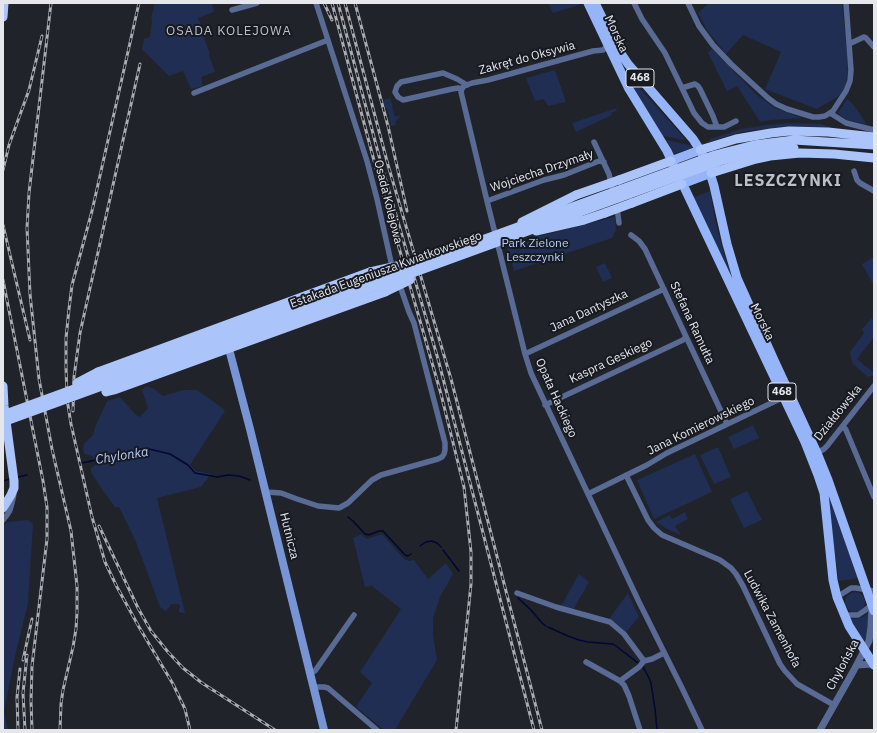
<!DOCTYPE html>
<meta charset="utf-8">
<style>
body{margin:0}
#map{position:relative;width:877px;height:733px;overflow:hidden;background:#202329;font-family:"IBM Plex Sans",sans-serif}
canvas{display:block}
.frame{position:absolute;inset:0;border:4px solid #e5e7eb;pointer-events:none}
</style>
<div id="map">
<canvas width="877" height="733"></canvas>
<div class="frame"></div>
</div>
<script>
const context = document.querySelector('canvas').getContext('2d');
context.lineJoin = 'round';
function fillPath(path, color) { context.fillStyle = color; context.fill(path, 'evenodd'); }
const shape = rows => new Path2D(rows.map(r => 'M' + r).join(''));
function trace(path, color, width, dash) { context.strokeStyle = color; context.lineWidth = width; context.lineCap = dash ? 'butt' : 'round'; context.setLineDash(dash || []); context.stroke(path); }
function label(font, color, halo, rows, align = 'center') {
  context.font = font + ' "IBM Plex Sans",sans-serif'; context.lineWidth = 4; context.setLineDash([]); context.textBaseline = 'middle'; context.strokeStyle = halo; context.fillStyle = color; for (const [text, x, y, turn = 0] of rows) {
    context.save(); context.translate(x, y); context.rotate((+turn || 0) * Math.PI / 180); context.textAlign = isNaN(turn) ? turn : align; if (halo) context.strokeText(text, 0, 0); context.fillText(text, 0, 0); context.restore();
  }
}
const green = shape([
 [155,3,212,3,214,12,198,18,206,37,204,38,210,54,209,55,215,72,201,77,203,86,191,89,183,71,169,76,142,49,144,39,150,37,152,20,151,18],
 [548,3,578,3,579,5,553,13],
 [709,3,842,3,847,52,848,73,844,93,817,109,765,89,781,52,743,35,726,54,707,30,698,13],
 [712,49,757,95,775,108,802,118,771,120,760,122,737,86,727,91,708,53],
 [621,64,632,79,685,139,683,140,665,136,663,136,631,85],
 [555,70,566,102,548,106,544,99,535,101,526,78],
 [390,98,393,107,392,107,395,117,401,115,395,122,396,125,391,126,387,108,385,108,383,100],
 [847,99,852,103,866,123,865,124,847,120,838,113],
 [617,108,616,111,611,113,612,115,576,132,572,123],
 [788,123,821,124,842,131,806,127,780,127,742,132,709,142,710,139,741,129,767,125],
 [666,140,667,140,689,145,690,145,692,148,674,154],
 [710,191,715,219,723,251,734,283,692,198],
 [615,217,616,230,612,238,514,271,507,246,532,238],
 [874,257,874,286,862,264],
 [605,263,612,278,603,282,596,267],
 [872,318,874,323,874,337,857,359,874,373,874,375,868,377,853,364,851,358,850,352,864,333,862,329],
 [146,386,153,388,163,396,183,390,197,390,221,407,225,411,190,465,196,471,211,474,201,487,157,498,185,613,183,613,179,612,179,609,180,606,178,604,171,604,167,610,165,611,160,607,136,542,119,507,115,507,101,488,91,472,91,468,96,464,96,462,92,456,84,454,83,449,84,444,93,435,95,427,107,401,120,397,135,414,140,417,148,408,142,390],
 [753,425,759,438,734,449,728,437],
 [718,447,731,477,714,484,700,455],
 [695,454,712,492,654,519,637,480],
 [823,474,859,578,839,581],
 [747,491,762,520,744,528,730,499],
 [685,512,688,519,675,526,681,535,667,529,656,522,670,515,672,519],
 [28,520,33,524,28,603,15,656,4,712,8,730,3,730,3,525,8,522],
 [361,534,365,538,367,539,379,535,383,535,404,559,409,561,414,560,428,579,446,563,453,574,440,597,433,618,433,635,437,660,395,730,384,730,356,707,372,683,360,672,401,609,372,586,365,587,353,538],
 [579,574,589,582,573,610,561,606],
 '845 602a10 10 0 1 1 20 0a10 10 0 1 1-20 0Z',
 [628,593,639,617,626,632,613,621,609,619],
 [869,612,868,630,865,646,849,618,854,619,860,618,865,616]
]);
const stream = shape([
 [81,463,112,457,133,453,142,449,149,449,170,454,188,465,195,473,217,477,228,475,239,476,250,480],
 [18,477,27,475],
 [3,481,10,479],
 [348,517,353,521,365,534,369,535,379,531,383,531,405,555,408,556,411,554],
 [420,546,426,542,432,541,437,543,441,547],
 [443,550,459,571],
 [518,598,531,610,542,623,546,626],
 [548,627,568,636,579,640,588,642,613,644,616,646,638,663],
 [643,667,649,678,651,683,655,709,657,730]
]);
const minor = shape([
 [316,3,367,161,377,199,391,262,394,269],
 [634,3,642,19,665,53,694,113,702,123,708,127,717,127,713,116,700,89,698,86,695,84,682,88],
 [688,3,699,26,713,45,731,64,768,98,776,104,787,109,813,117,819,117,825,116,833,111,846,91,850,81,851,70,846,3],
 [232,10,257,3],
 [849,44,864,37,866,38,874,47],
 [462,89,461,92,487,201,525,354,531,373,639,602,683,690,702,730],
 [462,89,464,86,472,83,488,80,593,51,603,50,608,45],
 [462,89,458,88,452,89,403,100,398,97,395,92,397,86,401,82,443,73,457,79,467,85],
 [194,93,328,40],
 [830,113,846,123,874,130],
 [717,127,724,127,736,121],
 [594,142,609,174,614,195],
 [854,171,857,180,860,183,874,191],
 [487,201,544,180,564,175,599,161,604,162],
 [617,207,619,223],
 [631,235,639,241,645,249,727,424],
 [525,354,664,289],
 [545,405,683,340,686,337],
 [843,426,846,430,874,497],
 [817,453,824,449,827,446,874,386],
 [626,475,648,520,654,528,662,535,669,538,720,560,731,568,736,574,743,586,780,664,785,671,797,684,834,705],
 [266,492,281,493,297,499,318,506,339,508,348,503,372,480,381,475,438,459,442,457,444,454,445,450,445,443,414,323,409,312,399,283],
 [588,494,647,465,667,453,784,397],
 [3,520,7,515,10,510,13,499,14,493],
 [517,593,556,607,610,622,624,634,644,661],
 [837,597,851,588,856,588,874,591],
 [844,615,858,615,864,611,873,604],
 [586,662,613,677,620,681,624,685,629,696,640,730],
 [310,673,315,671,354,615],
 [620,681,639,667,644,661,652,659,664,653],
 [314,687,324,687,328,688,377,730]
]);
const tertiary = shape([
 [857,665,873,664],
 [820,730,854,670,869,641,871,627,872,605]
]);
const secondary = shape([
 [225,344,229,349,250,429,324,730]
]);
const primary = shape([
 [588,3,629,89,667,151,805,442,818,475,824,493,833,580,837,597,849,626,874,665],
 [595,3,616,46,628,64,693,139,700,150,707,163,714,186,727,244,737,278,774,360,817,453,828,480,874,611],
 [671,161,700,150],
 [682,184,711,173]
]);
const trunk = shape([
 [3,17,4,3],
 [794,140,874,145],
 [700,150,736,139,771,133,789,131,828,132,874,137],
 [711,173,756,159,770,156,800,153,834,154,874,158],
 [619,180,671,161],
 [632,203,682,184],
 [522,222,576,195],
 [536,231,584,220,605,213],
 [98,372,370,272],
 [3,386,4,406,14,481,14,488,11,495,3,508],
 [106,392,114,390,216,353,385,292]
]);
const rail = shape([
 [51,3,29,193,27,228,30,294,39,379,52,449,71,531,77,586,77,612,76,629,73,647,63,690,61,704,60,730],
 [139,3,92,211,72,285,69,309,66,338,66,367,67,399,71,424,92,517,105,562,117,587,139,627,173,684,185,709,190,730],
 [324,3,332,20],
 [332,3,376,168,408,279,441,394,464,487,471,552,471,584,456,730],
 [338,3,382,167,438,359,534,730],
 [345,3,388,165,451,379,542,730],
 [355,3,388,126,407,211],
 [3,170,9,145,29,90,42,36],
 [3,225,30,340],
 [3,280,43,481,47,507,47,539,32,666,31,701,32,730],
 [73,411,74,377,80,333,140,64],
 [99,526,138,608,151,631,168,652,183,668,202,683,275,730],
 [23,660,32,619],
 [18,730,17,697,20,669],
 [25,730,23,693,27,655]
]);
const trunkBridge = shape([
 [576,195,619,180],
 [605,213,632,203],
 [370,272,397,266],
 [385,292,410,280],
 [77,383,98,372],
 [3,415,715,155,754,145,794,140],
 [3,422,720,161,754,152,771,149,794,148]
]);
const shields = [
 [640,78,28],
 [782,392,28]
];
const shieldNames = [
 ["468",640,78],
 ["468",782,392]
];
const streetNames = [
 ["Morska",616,34,65],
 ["Zakręt do Oksywia",527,58,-15],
 ["Wojciecha Drzymały",542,171,-19],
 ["Osada Kolejowa",388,202,76],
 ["Estakada Eugeniusza Kwiatkowskiego",386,270,-20],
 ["Jana Dantyszka",589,311,-25],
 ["Morska",762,322,64],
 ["Stefana Ramułta",692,323,65],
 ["Kaspra Geskiego",611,361,-25],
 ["Opata Hackiego",556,398,66],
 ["Działdowska",838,413,-51],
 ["Jana Komierowskiego",701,426,-26],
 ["Hutnicza",289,536,76],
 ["Ludwika Zamenhofa",772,619,62],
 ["Chylońska",843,665,-62]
];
const parkNames = [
 ["Park Zielone",535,244],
 ["Leszczynki",535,258]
];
const neighbourhoodNames = [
 ["OSADA KOLEJOWA",229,31]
];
const waterNames = [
 ["Chylonka",122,456,-9]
];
const districtNames = [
 ["LESZCZYNKI",788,181]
];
fillPath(green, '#1f2e52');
trace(stream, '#010736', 1.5);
trace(minor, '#596b94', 5.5);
trace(tertiary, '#596b94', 7);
trace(secondary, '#7794d5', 8);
trace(primary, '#96b4f8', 9);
trace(trunk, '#abc4fa', 9);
trace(rail, '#aaacb1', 3);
trace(rail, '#171a20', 1.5, [4.5]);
trace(trunkBridge, '#abc4fa', 9);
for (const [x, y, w] of shields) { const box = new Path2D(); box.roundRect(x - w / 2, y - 9, w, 18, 3); context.fillStyle = '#171a20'; context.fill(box); trace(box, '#e5e7eb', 1); }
label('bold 11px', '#e5e7eb', null, shieldNames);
label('12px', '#e5e7eb', '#171a20', streetNames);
label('12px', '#b6cdfd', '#171a20', parkNames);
context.letterSpacing = '1px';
label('13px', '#bbbfc8', '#171a20', neighbourhoodNames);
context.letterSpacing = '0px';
label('italic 13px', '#b7cdfe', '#171a20', waterNames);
context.letterSpacing = '1px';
label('bold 16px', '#bbbfc8', '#171a20', districtNames);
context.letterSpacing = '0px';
</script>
